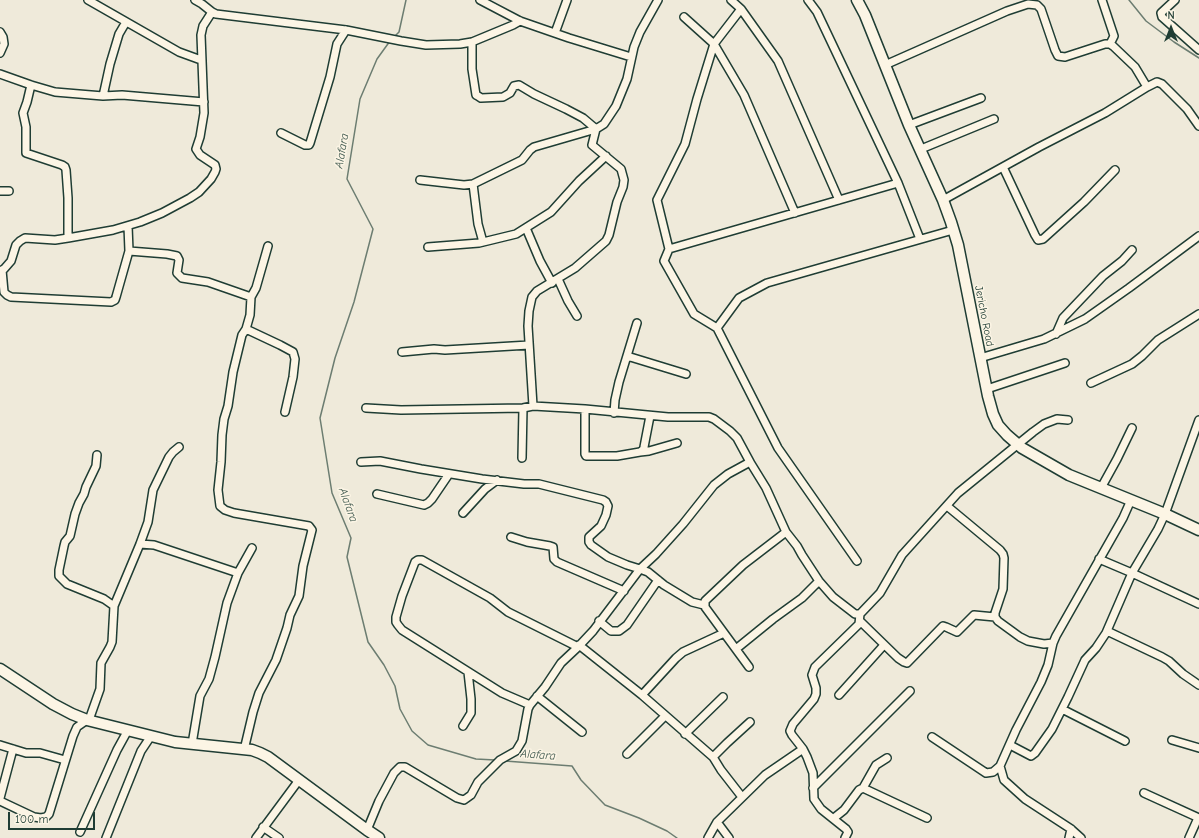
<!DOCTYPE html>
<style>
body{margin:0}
#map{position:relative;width:1199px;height:838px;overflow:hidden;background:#efeada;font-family:"Comic Neue",sans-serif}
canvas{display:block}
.north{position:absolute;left:1151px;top:8px;width:40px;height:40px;-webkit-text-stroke:3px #fcf5e5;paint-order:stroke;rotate:0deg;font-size:11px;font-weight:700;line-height:16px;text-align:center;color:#1f3d34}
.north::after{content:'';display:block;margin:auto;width:14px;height:18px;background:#1f3d34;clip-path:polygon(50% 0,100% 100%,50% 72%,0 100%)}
.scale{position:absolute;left:8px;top:812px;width:87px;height:18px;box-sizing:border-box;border:2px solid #1f3d34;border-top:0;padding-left:5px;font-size:12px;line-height:14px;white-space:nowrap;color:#1f3d34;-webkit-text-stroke:3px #fcf5e5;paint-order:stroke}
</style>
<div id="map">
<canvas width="1199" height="838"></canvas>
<div class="north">N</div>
<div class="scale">100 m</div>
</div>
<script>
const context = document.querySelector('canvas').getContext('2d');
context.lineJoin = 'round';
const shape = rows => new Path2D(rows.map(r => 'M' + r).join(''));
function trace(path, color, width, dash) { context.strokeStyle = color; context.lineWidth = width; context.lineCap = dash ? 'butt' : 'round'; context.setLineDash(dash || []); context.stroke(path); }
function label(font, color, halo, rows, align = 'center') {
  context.font = font + ' "Comic Neue",sans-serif'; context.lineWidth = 3; context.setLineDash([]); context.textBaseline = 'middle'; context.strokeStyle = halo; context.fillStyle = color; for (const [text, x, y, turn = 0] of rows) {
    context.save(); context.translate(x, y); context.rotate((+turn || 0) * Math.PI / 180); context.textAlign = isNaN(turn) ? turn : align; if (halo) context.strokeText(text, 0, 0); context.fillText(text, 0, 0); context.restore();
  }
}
const stream = shape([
 [1129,0,1146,21,1174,42,1199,58],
 [394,37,399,32,406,0],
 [390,41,377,59,360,99,347,179,373,229,354,302,335,358,320,418,332,493,351,538,347,557,368,642,384,665,395,686,400,709,412,731,428,745,476,759,495,760],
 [505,761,572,766,581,780,605,805,639,818,667,831,677,838]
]);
const street = shape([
 [88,0,179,52,201,60],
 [195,0,202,4,212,12,216,14,346,30,401,41,426,45,460,44,472,42,513,25,520,21],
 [480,0,520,21,569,38,631,57],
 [731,0,741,9,778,61,839,200],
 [808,0,817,12,898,183],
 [1102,0,1114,36,1110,44],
 [1175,0,1161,13,1162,17,1199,50],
 [684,17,714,44,744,95,795,213],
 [0,32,3,37,4,44,0,53],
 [555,33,567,0],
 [472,42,472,69,476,95,478,96,481,98,503,97,510,93,514,86,519,85,534,94,566,109,583,118,596,129],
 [885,65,1007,11,1028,4,1037,5,1041,9,1055,50,1058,56,1065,57,1105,44,1110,44,1113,46,1135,67,1147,87],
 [0,74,31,85,55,92,103,96,122,95,204,102],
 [31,85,27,102,23,113,26,127,26,153,62,165,65,167,66,170,68,198,68,238],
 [103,96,110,64,119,34,126,22],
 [909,125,981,98],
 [281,133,305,145,309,145,310,143,330,77,337,44,346,30],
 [921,149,994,119],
 [1003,167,1035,235,1038,240,1043,239,1084,202,1115,170],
 [420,180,464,185,473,184,522,160,530,150,534,147,596,129,604,124,616,106,627,79,634,47,640,32,658,0],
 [473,184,478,224,483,242],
 [0,191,9,191],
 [943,200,1039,147,1105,113,1147,87,1157,82,1162,84,1187,109,1199,126],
 [128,226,129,251,167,254,177,256,179,260,177,273,182,278,208,282,251,297],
 [526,228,540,261,552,283],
 [428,247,479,243,516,234,551,212,579,181,606,156],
 [669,249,657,200,685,144,697,99,714,44,741,9],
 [2,270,4,292,7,295,11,297,111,302,115,300,116,297,129,251],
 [0,271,4,269,11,261,16,245,20,241,25,238,55,240,68,238,113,230,140,222,162,213,190,198,199,192,211,179,215,172,216,169,215,165,200,155,196,149,200,137,204,113,201,35,203,26,212,12],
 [558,279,568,301,577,316],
 [717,328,694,314,664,261,669,249,898,183,920,239],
 [246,329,280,345,293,352,295,359,293,377,285,412],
 [1056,334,1063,318,1103,276,1122,261,1132,250],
 [402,352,434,349,445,350,529,345],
 [627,356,686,374],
 [980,358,1044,339,1085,319,1129,288,1199,236],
 [1091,383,1132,364,1142,356,1158,340,1199,314],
 [987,389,1065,363],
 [533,406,528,326,529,311,532,297,537,291,575,268,606,241,609,235,617,202,623,187,624,180,621,169,592,145,596,129],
 [366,408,401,410,523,408,533,406,585,409,668,417,709,417,714,419,730,431,737,438,750,462],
 [585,409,585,454,586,456,617,456,640,452,643,450,644,447,650,416],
 [614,413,615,400,619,382,637,323],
 [640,452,649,451,677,443],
 [97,455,96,466,86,487,84,494,79,503,75,514,70,536,65,542,64,546,59,570,59,576,67,584,104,599,114,606],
 [522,458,523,408],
 [361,462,380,461,421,469,482,479,524,484,539,484,603,500,606,502,608,506,606,515,601,526,589,537,589,542,591,545,608,557,627,565,640,569,648,572,664,585,692,602,704,605],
 [1101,488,1117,459,1132,428],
 [377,494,424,505,428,503,432,499,449,474],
 [947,506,1000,550,1003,554,1004,558,1003,589,995,613,995,617,998,621,1020,637,1028,641,1044,644,1053,643],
 [463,513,485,489,497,480],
 [511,537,527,542,550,546,553,547,554,559,557,562,624,591],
 [140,544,154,545,238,573],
 [1099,559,1132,573,1199,604],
 [857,561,778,448,717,328,739,298,767,283,953,230],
 [599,621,611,631,619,631,627,625,658,580],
 [860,621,898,658,904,662,907,663,943,626,946,627,957,632,974,615,995,617],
 [1107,631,1162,657,1169,661,1183,674,1199,685],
 [579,645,642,695,676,658,683,652,724,633],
 [736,649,773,619,802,598,819,581],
 [749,667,705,607,705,601,743,565,786,532],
 [642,695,713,757],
 [839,695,884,645],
 [537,696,582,732],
 [530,705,502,693,402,630,398,625,396,622,396,617,402,596,415,562,418,560,422,560,490,598,508,612,578,647],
 [1062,709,1125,741],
 [89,720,100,689,101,663,110,647,112,642,114,606,140,544,148,522,153,490,169,457,173,452,179,447],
 [463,726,471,713,471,699,468,672],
 [685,734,723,697],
 [932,737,986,773,993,772,1000,766,1016,730,1041,682,1048,665,1053,643,1056,636,1123,518,1131,500],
 [1172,740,1199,748],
 [192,744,200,696,209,679,215,657,227,603,238,573,252,548],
 [0,745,26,753,40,753,65,760],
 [1010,745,1031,756,1035,753,1052,729,1068,697,1085,660,1096,648,1106,633,1132,573,1158,529,1165,514,1199,420],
 [244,750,253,712,259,693,276,660,287,628,290,615,299,596,303,566,312,530,309,526,234,513,225,510,220,506,218,490,221,462,222,435,224,419,228,406,233,372,242,335,246,329,250,315,251,297,256,288,268,246],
 [627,754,665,716],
 [1000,766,1004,780,1025,799,1071,829,1081,838],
 [813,788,910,691],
 [863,788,876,765,887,758],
 [1144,793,1199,818],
 [742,797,721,770,713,757,727,743,750,722],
 [0,798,13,749],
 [0,801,34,817,41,818,46,817,49,814,73,736,77,727,87,720],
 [834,818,844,810,859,790,863,788,927,818],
 [717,822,729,838],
 [263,827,279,838],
 [367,830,379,801,394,773,400,767,405,767,457,798,464,800,471,795,478,782,500,760,516,751,522,741,528,709,530,705,545,687,561,663,578,647,593,631,640,569,656,554,683,524,714,485,728,474,750,462,766,488,786,532,797,546,802,555,819,581,833,597,855,614,860,614,880,593,902,555,958,493,1033,432,1044,424,1057,419,1068,420],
 [80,832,117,750,128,730],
 [106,838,141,751,151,736],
 [256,838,299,780],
 [708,838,717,822,765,775,803,749],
 [845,838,848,832,846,829,821,809,814,799,813,773,807,757,803,749,792,735,790,731,793,724,814,699,816,694,816,688,812,675,815,667,859,624,860,614],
 [1069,838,1071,829],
 [1189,838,1198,818]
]);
const secondary = shape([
 [857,0,865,15,909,125,943,200,951,222,958,245,988,396,993,414,998,425,1007,435,1022,448,1069,475,1165,514,1199,530],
 [0,669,53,704,72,714,87,720,175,742,252,750,260,753,268,757,367,830,379,838]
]);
const streetNames = [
 ["Jericho Road",984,316,79]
];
const waterNames = [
 ["Alafara",342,151,-80],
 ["Alafara",348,505,70],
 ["Alafara",538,755,4]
];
trace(stream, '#6c7d71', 1.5);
trace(street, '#1f3d34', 10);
trace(secondary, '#1f3d34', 13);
trace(street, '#fcf5e5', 7);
trace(secondary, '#fcf5e5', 10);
label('11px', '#1f3d34', '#fcf5e5', streetNames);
label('italic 12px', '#455d53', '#fcf5e5', waterNames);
</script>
